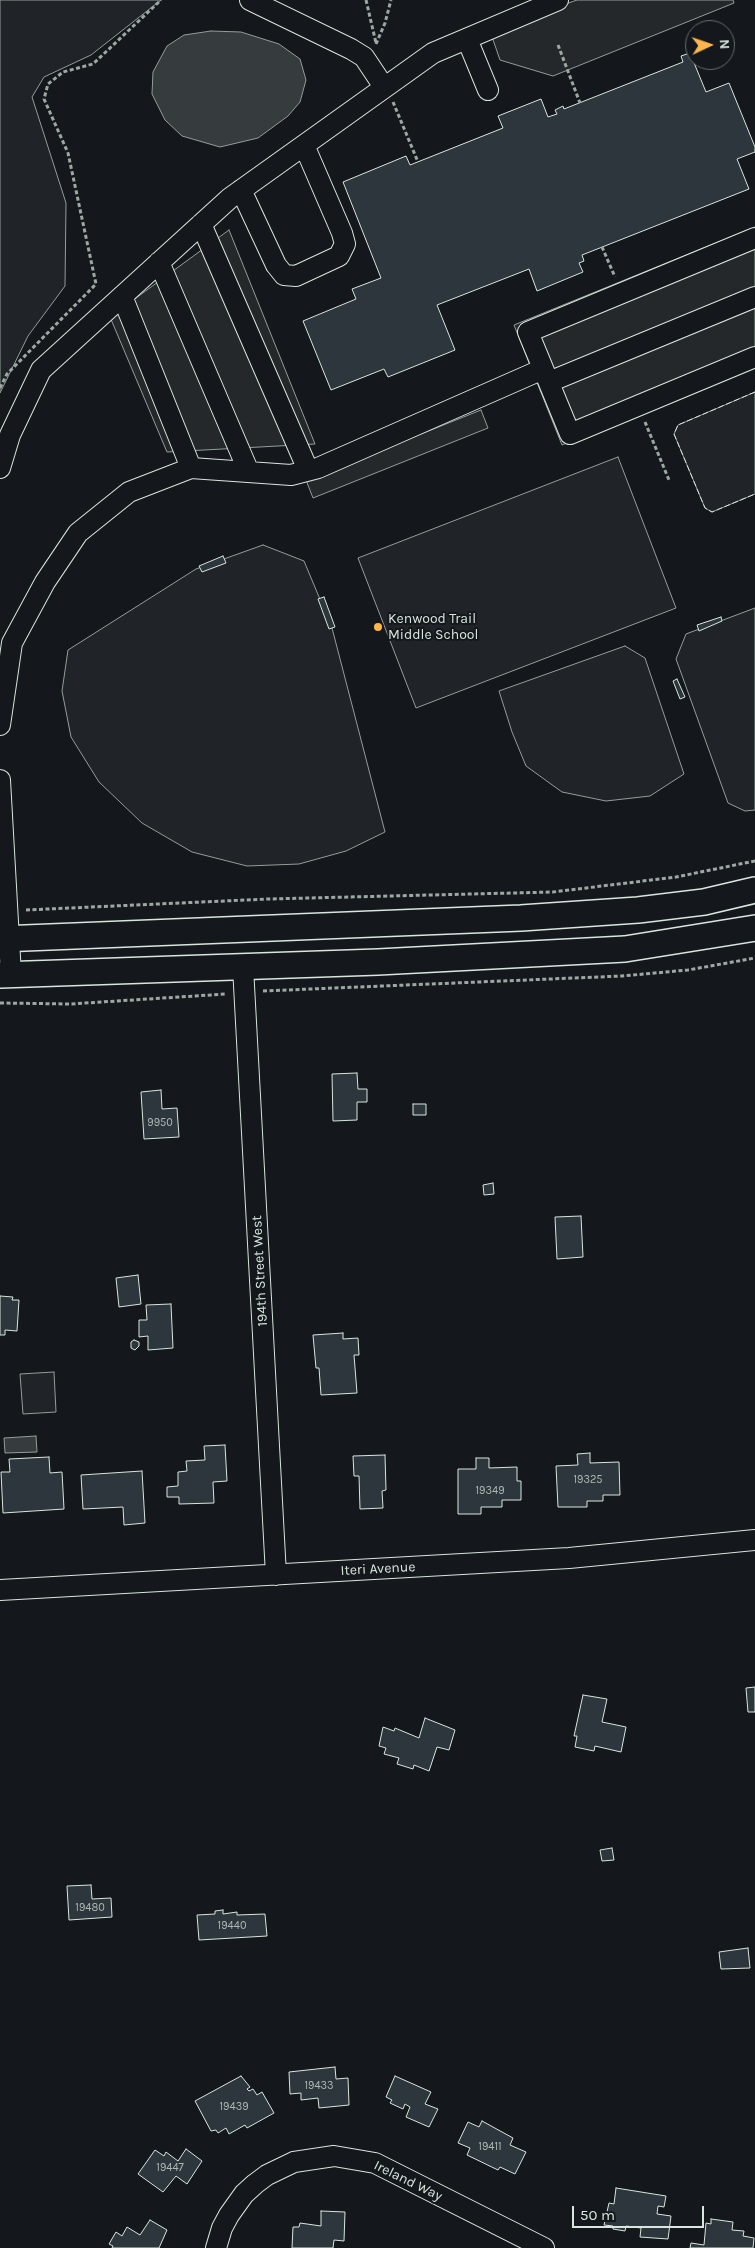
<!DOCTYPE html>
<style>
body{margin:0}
#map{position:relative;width:755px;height:2248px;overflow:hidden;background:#14181c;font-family:Karla,sans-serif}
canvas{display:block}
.north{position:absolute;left:685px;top:20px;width:50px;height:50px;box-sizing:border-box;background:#14181c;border:1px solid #626a69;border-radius:50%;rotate:87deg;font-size:14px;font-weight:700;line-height:20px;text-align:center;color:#d8e6dc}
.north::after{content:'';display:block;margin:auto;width:18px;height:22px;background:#ffb74d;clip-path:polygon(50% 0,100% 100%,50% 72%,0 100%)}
.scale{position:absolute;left:572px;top:2206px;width:132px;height:22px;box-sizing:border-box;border:2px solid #d8e6dc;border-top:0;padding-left:6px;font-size:15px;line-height:18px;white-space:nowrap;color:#d8e6dc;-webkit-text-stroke:4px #14181c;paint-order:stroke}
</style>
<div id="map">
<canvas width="755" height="2248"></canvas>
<div class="north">N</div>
<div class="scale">50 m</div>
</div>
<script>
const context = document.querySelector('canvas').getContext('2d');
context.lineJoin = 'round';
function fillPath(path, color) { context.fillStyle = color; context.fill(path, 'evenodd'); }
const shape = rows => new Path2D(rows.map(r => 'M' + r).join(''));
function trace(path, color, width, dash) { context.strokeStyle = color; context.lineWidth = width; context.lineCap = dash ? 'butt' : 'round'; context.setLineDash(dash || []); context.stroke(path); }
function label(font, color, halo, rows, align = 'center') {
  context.font = font + ' Karla,sans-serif'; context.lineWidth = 4; context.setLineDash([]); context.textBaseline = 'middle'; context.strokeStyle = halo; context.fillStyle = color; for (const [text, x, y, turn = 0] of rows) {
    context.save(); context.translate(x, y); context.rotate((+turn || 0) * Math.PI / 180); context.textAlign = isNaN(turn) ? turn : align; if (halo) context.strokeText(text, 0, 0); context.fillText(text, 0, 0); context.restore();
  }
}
const green = shape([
 [0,0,161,0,91,55,44,77,32,97,66,203,65,286,28,336,0,393,0,0],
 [755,392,755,494,712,512,705,508,674,434,678,425,755,392],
 [618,457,676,608,416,708,358,558,618,457],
 [263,545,304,561,332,628,385,832,346,851,299,864,247,866,192,852,142,823,99,782,71,737,62,691,68,650,196,569,263,545],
 [755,608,755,810,745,811,728,803,676,659,686,634,755,608],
 [625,646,645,658,684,774,650,796,606,801,562,792,526,766,512,732,499,691,625,646],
 [54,1372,56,1412,23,1414,20,1374,54,1372]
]);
const parking = shape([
 [577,0,733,0,734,3,553,76,500,60,490,31,577,0],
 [755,227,755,366,562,445,514,325,755,227],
 [229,230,315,444,167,452,110,317,229,230],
 [481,410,488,428,313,498,306,480,481,410]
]);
const water = shape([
 [211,31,241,32,279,44,300,59,306,80,300,102,288,116,258,138,220,147,182,136,165,120,152,94,153,72,167,46,184,35,211,31],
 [36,1436,37,1452,5,1453,4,1438,36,1436]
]);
const building = shape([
 [690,53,706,92,729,83,755,147,755,152,737,159,749,189,582,255,584,261,579,263,583,272,537,291,529,269,437,305,455,350,388,377,384,369,331,390,303,321,356,299,352,289,381,278,343,182,406,156,410,165,503,128,498,116,541,99,548,117,557,114,555,110,563,106,564,109,683,62,681,56,690,53],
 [223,556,226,563,202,572,199,566,223,556],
 [324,597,335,627,329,629,318,599,324,597],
 [721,617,722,621,699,631,697,625,721,617],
 [677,679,685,697,680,699,673,681,677,679],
 [357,1073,358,1089,367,1089,367,1102,357,1102,357,1120,333,1121,332,1074,357,1073],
 [161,1090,162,1109,177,1108,179,1137,144,1139,141,1092,161,1090],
 [413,1104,426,1104,426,1115,413,1115,413,1104],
 [493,1183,494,1194,484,1195,483,1185,493,1183],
 [581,1216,583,1257,557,1259,555,1217,581,1216],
 [138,1275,141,1304,119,1307,116,1278,138,1275],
 [0,1296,13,1297,12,1300,19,1300,17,1331,5,1330,5,1335,0,1335,0,1296],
 [171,1304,173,1348,148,1350,148,1336,139,1337,139,1320,147,1320,146,1305,171,1304],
 [343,1333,343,1339,358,1338,359,1355,354,1355,357,1393,321,1395,319,1368,316,1368,313,1335,343,1333],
 [134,1340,139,1342,139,1346,135,1350,131,1348,131,1342,134,1340],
 [225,1445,227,1481,213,1482,214,1503,179,1504,179,1497,167,1497,167,1487,178,1486,178,1472,187,1471,186,1461,205,1460,204,1446,225,1445],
 [590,1453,590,1463,619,1462,620,1495,603,1495,603,1501,587,1501,587,1507,558,1507,556,1466,578,1465,577,1454,590,1453],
 [385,1455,386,1490,382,1491,383,1508,360,1509,359,1476,354,1476,353,1456,385,1455],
 [49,1457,50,1473,62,1472,64,1509,3,1513,1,1472,10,1472,9,1459,49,1457],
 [476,1458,489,1458,489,1468,517,1467,517,1481,521,1481,521,1500,502,1500,502,1507,481,1507,481,1514,458,1514,458,1469,476,1469,476,1458],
 [142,1471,145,1523,124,1525,123,1507,83,1509,81,1475,142,1471],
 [755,1687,755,1712,748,1712,746,1688,755,1687],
 [583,1695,607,1699,602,1722,626,1727,621,1752,595,1746,594,1751,575,1747,577,1736,574,1736,583,1695],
 [425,1718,455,1730,449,1750,437,1747,429,1771,414,1765,413,1769,397,1764,399,1758,384,1754,386,1748,379,1746,383,1727,394,1731,395,1728,419,1738,425,1718],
 [612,1848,614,1860,602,1861,600,1850,612,1848],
 [91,1885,92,1899,111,1898,112,1917,69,1920,67,1886,91,1885],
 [223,1910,223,1914,237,1912,237,1915,265,1914,267,1936,199,1940,197,1915,215,1914,215,1911,223,1910],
 [748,1948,750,1968,721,1969,719,1952,748,1948],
 [335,2067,336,2079,348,2078,349,2105,319,2108,318,2098,301,2100,301,2093,290,2094,289,2072,335,2067],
 [241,2076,250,2087,247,2089,249,2091,253,2089,257,2095,262,2092,274,2113,247,2128,245,2125,229,2134,226,2128,218,2133,216,2130,211,2131,195,2101,241,2076],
 [395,2076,431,2092,425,2104,438,2109,429,2127,406,2117,410,2107,405,2104,403,2109,390,2103,392,2100,386,2097,395,2076],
 [482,2121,513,2138,510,2145,526,2152,515,2174,500,2167,498,2170,467,2155,470,2148,458,2143,468,2122,479,2127,482,2121],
 [186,2149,202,2161,187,2184,176,2176,163,2192,138,2174,155,2150,164,2156,166,2152,178,2161,186,2149],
 [616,2188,666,2196,664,2207,658,2206,657,2214,671,2216,668,2239,640,2237,641,2228,626,2226,625,2231,613,2229,613,2226,604,2225,609,2203,614,2204,616,2188],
 [321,2211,345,2212,344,2241,334,2240,333,2248,292,2248,293,2227,299,2227,300,2223,321,2226,321,2211],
 [711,2219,733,2222,732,2230,744,2231,743,2236,754,2238,753,2248,690,2248,691,2243,704,2245,706,2223,711,2224,711,2219],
 [150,2220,167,2230,159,2248,112,2248,113,2246,109,2244,116,2232,122,2236,127,2227,140,2235,150,2220]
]);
const path = shape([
 [366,0,376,43],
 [376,44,385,23,391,0],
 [558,45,580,103],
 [393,102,418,162],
 [602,247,615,277],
 [0,388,7,374,96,284,68,153,44,99,48,84,63,72,93,64,161,0],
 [645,422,669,480],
 [26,910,268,899,553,892,676,877,755,861],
 [263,991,622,976,688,970,755,958],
 [0,1003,70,1004,226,994]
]);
const minor = shape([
 [250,0,351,49,364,57,384,87],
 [467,39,488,90],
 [241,190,276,265,284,275,296,276,339,256,345,244,342,233,304,145],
 [201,224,308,470],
 [755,238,528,332,570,434,755,357],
 [159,262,248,470],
 [122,296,191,468],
 [549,382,755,297],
 [0,468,10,435,41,370,230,198,433,53,558,0],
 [0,725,12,643,45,582,78,533,129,492,191,468,291,475,318,468,543,369],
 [0,780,11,975],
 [243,967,276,1575],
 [0,1590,569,1558,755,1540],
 [216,2248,222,2228,229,2215,244,2194,255,2184,267,2175,294,2162,334,2156,375,2163,544,2248]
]);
const major = shape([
 [0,939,521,918,638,910,704,902,755,890],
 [0,975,378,962,625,949,755,928]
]);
const fence = shape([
 [755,392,678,425,674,434,705,508,712,512,755,494]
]);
const markers = [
 [378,627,5,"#ffb74d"]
];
const numberNames = [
 ["9950",160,1123],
 ["19325",588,1480],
 ["19349",490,1491],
 ["19480",90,1908],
 ["19440",232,1926],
 ["19433",319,2086],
 ["19439",234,2107],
 ["19411",490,2147],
 ["19447",170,2168]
];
const poiNames = [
 ["Kenwood Trail",388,619],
 ["Middle School",388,635]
];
const streetNames = [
 ["194th Street West",260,1271,-93],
 ["Iteri Avenue",378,1569,-3],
 ["Ireland Way",408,2181,26]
];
fillPath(green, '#202428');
trace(green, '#939e99', 1);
fillPath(parking, '#24282b');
trace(parking, '#939e99', 1);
fillPath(water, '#363b3e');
trace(water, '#939e99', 1);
fillPath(building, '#2c363c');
trace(building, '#d8e6dc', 1);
trace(minor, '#d8e6dc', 22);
trace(major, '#d8e6dc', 28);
trace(path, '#9da8a2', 3, [4, 2.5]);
trace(minor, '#14181c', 20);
trace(major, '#14181c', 25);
trace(fence, '#d8e6dc', 1, [6, 2.5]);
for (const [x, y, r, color] of markers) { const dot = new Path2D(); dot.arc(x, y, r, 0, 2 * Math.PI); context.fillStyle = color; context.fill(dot); trace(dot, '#14181c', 2); }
label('11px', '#adbab4', null, numberNames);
label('14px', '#d8e6dc', '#14181c', poiNames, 'left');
label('14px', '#d8e6dc', '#14181c', streetNames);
</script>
